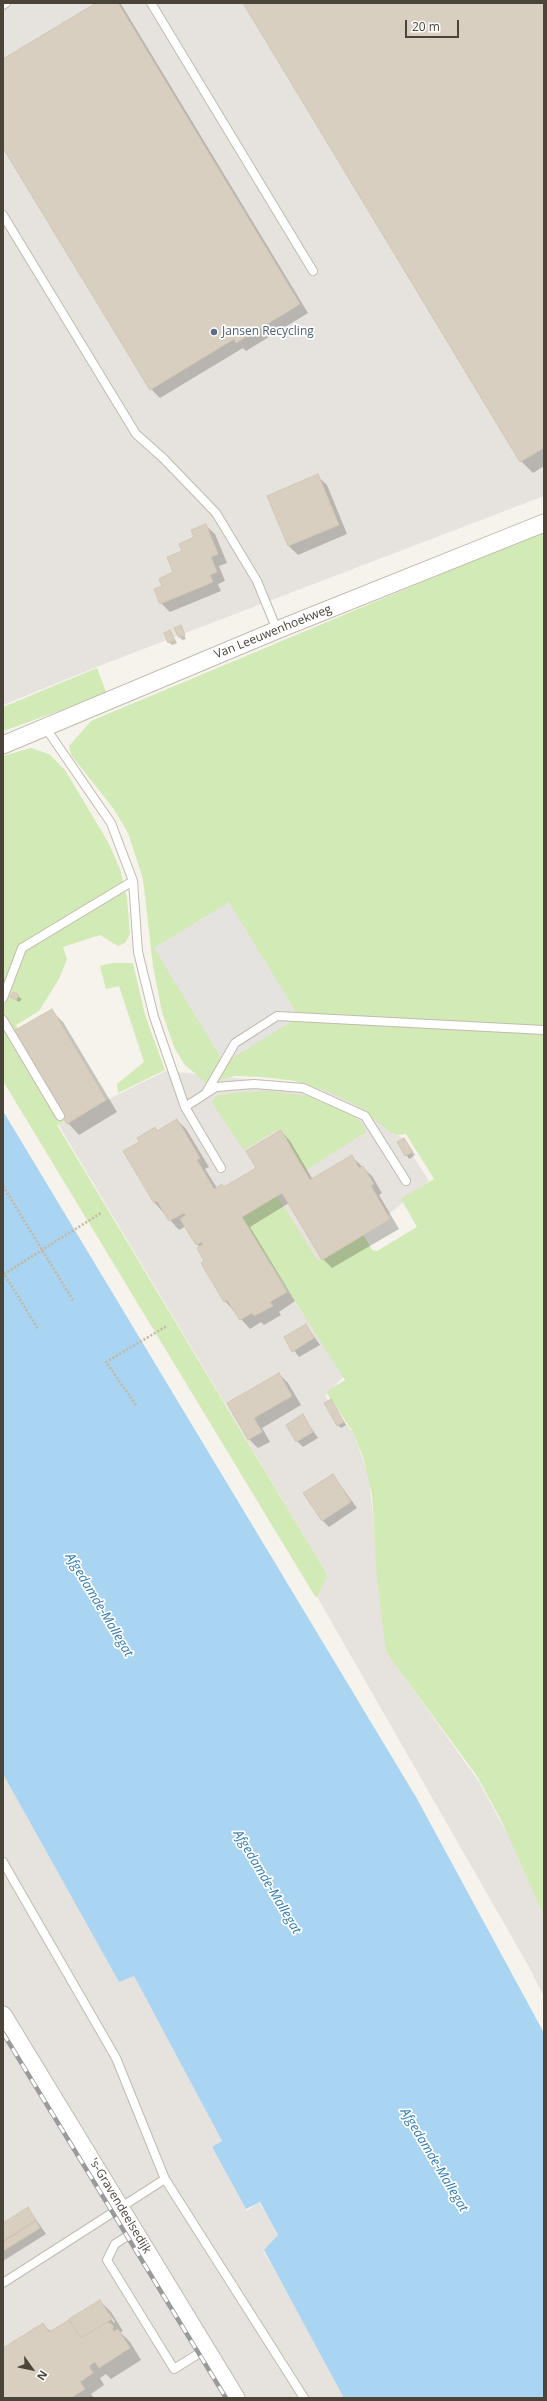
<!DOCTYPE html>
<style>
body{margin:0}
#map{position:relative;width:547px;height:2401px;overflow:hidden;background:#f6f3ec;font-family:"Open Sans",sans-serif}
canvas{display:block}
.frame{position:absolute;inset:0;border:4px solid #4b4439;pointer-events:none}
.north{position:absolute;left:12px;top:2349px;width:40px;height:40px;-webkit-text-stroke:3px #fff;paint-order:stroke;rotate:123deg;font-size:11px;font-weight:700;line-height:16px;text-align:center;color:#4b4439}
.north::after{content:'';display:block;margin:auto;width:14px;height:18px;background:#4b4439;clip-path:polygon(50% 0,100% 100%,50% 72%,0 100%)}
.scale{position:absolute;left:405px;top:20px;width:54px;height:18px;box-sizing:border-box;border:2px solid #4b4439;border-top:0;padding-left:5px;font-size:12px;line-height:14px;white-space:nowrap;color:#4b4439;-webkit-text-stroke:3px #fff;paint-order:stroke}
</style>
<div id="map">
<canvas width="547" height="2401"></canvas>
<div class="frame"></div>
<div class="north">N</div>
<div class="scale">20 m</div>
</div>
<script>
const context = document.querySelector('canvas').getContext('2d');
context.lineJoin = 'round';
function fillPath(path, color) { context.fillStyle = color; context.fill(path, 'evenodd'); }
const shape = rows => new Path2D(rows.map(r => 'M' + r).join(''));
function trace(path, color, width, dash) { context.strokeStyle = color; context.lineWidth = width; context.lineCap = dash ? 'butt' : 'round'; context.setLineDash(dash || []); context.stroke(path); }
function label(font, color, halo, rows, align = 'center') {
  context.font = font + ' "Open Sans",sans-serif'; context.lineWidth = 3.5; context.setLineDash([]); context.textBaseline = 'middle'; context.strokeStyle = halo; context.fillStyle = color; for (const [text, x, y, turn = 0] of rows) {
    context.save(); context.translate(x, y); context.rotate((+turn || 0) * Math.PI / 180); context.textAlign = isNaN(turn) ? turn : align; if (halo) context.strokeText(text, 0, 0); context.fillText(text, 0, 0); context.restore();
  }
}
const industrial = shape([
 [3,3,544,3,544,496,99,666,3,705],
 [166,1071,334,1088,401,1137,429,1181,354,1243,364,1346,274,1205,241,1221,344,1376,325,1396,354,1434,369,1478,386,1651,479,1782,510,1839,544,1916,544,1997,529,1967,316,1595,328,1576,58,1124],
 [3,1774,119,1982,134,1976,222,2141,212,2147,247,2211,259,2202,280,2238,263,2250,346,2398,3,2398]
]);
const green = shape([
 [544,531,544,1916,502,1822,477,1776,386,1652,377,1579,372,1495,363,1457,353,1432,326,1392,345,1380,242,1218,277,1196,318,1261,363,1234,372,1250,377,1251,417,1227,401,1199,434,1179,406,1134,398,1135,390,1132,358,1106,329,1092,295,1081,263,1077,235,1076,206,1083,184,1064,174,1047,162,1012,153,966,143,879,128,833,113,808,71,755,69,746,91,721],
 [97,668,107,694,3,731,3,707],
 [31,748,49,754,65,770,108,842,120,869,127,898,130,934,125,943,118,946,100,935,63,947,67,959,59,979,39,1011,16,1025,70,1118,57,1125,328,1576,316,1598,3,1081,3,756],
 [111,963,133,963,145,1015,165,1070,118,1093,117,1084,144,1062,119,986,106,989,100,966],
 [269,1091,308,1096,354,1116,363,1125,366,1132,303,1172,277,1130,244,1150,212,1103,213,1100,216,1096,232,1093]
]);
const parking = shape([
 [229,902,299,1017,224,1063,154,948]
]);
const water = shape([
 [3,1111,416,1797,544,2033,544,2398,344,2398,264,2250,278,2235,260,2202,246,2209,212,2147,222,2141,134,1976,119,1982,3,1774]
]);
const shadow = shape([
 [98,3,121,4,308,313,246,351,243,348,160,398,151,389,3,145,3,60],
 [244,3,544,3,544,466,533,473,521,461],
 [317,476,327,485,347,534,298,555,289,546,268,496],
 [205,525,215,534,227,563,219,566,225,581,218,584,221,591,170,612,161,603,163,587,175,573,183,552],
 [181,628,186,639,182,640,180,637],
 [170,631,177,643,172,645,169,642],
 [13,993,22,999,19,1002,11,997],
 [51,1010,63,1022,117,1112,79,1135,68,1123],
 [177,1120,186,1129,209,1167,205,1169,217,1188,222,1185,225,1188,257,1168,281,1131,290,1141,313,1180,352,1157,372,1176,382,1193,379,1195,399,1229,332,1268,323,1259,289,1203,250,1227,295,1301,279,1312,281,1315,264,1325,261,1322,250,1329,225,1301,200,1248,186,1226,179,1230,154,1202,140,1142,155,1128,158,1131],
 [404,1139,415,1155,409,1159,399,1143],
 [306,1325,320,1345,299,1357,285,1338],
 [279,1374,288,1383,301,1405,262,1428,270,1442,258,1448,249,1439,229,1404],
 [333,1403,346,1425,341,1428,338,1425],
 [303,1416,318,1438,303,1447,297,1441],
 [333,1475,357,1508,329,1527,323,1521],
 [28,2208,46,2234,3,2261,3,2224],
 [100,2301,111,2312,123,2331,120,2332,130,2342,141,2360,111,2379,106,2374,100,2378,104,2385,91,2394,94,2398,3,2398,3,2349,43,2324,51,2332],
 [107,2313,109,2313,115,2322,114,2323]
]);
const building = shape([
 [96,3,118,3,300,304,236,343,234,339,150,390,3,148,3,59,96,3],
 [243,3,544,3,544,448,520,462,243,3],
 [318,474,339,525,288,546,267,496,318,474],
 [206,524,218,554,211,557,217,572,210,575,213,582,160,604,154,589,162,586,159,579,173,572,167,557,182,551,179,544,194,537,191,530,206,524],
 [181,625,185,635,179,638,174,628,181,625],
 [170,630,175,640,168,643,164,633,170,630],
 [13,992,19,995,16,1000,10,997,13,992],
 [52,1009,106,1100,67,1124,12,1032,52,1009],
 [177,1119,200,1158,197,1160,214,1189,222,1184,224,1187,256,1168,246,1151,281,1130,310,1180,352,1155,359,1168,363,1166,374,1184,371,1186,390,1219,322,1260,282,1193,242,1217,287,1292,270,1302,273,1306,254,1316,252,1313,240,1320,227,1300,224,1302,201,1263,204,1261,197,1248,203,1244,202,1242,196,1245,180,1219,186,1215,184,1213,169,1221,157,1201,154,1203,123,1151,139,1142,137,1138,155,1127,157,1131,177,1119],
 [404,1138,413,1152,405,1156,397,1142,404,1138],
 [306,1324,314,1338,292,1352,284,1337,306,1324],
 [279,1373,292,1396,254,1418,262,1432,248,1440,227,1403,279,1373],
 [331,1399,344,1422,337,1426,324,1403,331,1399],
 [303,1414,313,1432,296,1442,286,1425,303,1414],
 [333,1474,351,1502,322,1521,303,1493,333,1474],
 [28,2207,36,2220,3,2241,3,2223,28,2207],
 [36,2221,40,2228,3,2251,3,2242,36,2221],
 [100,2300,112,2319,81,2338,69,2319,100,2300],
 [69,2320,81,2338,107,2322,113,2325,113,2332,118,2329,130,2348,99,2368,95,2362,89,2366,93,2373,80,2382,85,2389,71,2398,3,2398,3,2348,43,2323,49,2332,69,2320]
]);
const path = shape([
 [3,1186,74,1302],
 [3,1272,38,1329],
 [4,1274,101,1213],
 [136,1405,106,1362,167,1326]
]);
const lane = shape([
 [151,3,313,271],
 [3,5,6,3],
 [3,215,136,434,163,458,216,513,257,581,277,630],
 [45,727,111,823,133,881,138,952,154,1017,185,1107,216,1087,254,1084,303,1088,365,1116,406,1181],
 [3,998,22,948,133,881],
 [3,1020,60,1116],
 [206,1093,235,1043,277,1016,544,1030],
 [185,1107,221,1168],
 [3,1862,116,2058,165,2179,304,2398],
 [135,2231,115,2244,107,2260,174,2369,206,2349],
 [3,2283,165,2179]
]);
const street = shape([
 [3,745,277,630,544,523],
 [3,2015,236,2398]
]);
const rail = shape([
 [3,2033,226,2398]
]);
const markers = [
 [214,332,4,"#5c6f8a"]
];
const serviceNames = [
 ["Jansen Recycling",222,332]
];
const streetNames = [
 ["Van Leeuwenhoekweg",273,632,-22],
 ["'s-Gravendeelsedijk",120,2206,59]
];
const waterNames = [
 ["Afgedamde-Mallegat",99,1605,59],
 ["Afgedamde-Mallegat",267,1882,59],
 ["Afgedamde-Mallegat",434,2160,59]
];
fillPath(industrial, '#e6e2dd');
fillPath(green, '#d2eab5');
fillPath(parking, '#e5e3e0');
fillPath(water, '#a9d4f2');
fillPath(shadow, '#0003');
fillPath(building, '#d8cfc1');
trace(building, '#d3c7b4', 1);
trace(lane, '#c2bbae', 10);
trace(street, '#c2bbae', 19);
trace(path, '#c4b79f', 2.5, [2, 2]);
trace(lane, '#fff', 8);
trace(street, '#fff', 17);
trace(rail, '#9a9a9a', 4.5);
trace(rail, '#fff', 3, [9]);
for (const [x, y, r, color] of markers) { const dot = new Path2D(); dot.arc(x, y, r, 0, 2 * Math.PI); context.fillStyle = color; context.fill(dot); trace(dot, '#fff', 1.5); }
label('12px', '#4e5e75', '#fff', serviceNames, 'left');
label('12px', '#4b4439', '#fff', streetNames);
label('italic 13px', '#2e7ab2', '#fff', waterNames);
</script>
